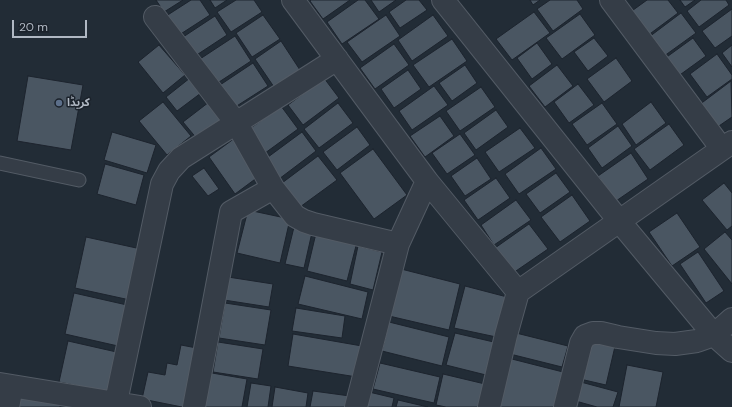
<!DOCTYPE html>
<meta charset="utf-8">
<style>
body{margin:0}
#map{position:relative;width:732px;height:407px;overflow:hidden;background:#222c36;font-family:"DM Sans",sans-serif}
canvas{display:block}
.scale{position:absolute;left:12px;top:20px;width:75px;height:18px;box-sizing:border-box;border:2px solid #b0b8c3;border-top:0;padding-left:5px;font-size:12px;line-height:14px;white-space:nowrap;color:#b0b8c3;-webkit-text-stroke:3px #1b222b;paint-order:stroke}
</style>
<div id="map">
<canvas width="732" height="407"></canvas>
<div class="scale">20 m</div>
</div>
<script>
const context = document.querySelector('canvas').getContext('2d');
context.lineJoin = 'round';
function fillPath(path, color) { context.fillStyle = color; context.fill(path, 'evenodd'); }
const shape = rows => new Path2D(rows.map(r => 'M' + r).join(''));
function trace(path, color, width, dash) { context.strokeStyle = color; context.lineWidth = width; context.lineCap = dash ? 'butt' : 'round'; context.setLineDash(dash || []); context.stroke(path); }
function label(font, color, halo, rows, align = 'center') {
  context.font = font + ' "DM Sans","Noto Sans Arabic",sans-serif'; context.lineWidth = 3; context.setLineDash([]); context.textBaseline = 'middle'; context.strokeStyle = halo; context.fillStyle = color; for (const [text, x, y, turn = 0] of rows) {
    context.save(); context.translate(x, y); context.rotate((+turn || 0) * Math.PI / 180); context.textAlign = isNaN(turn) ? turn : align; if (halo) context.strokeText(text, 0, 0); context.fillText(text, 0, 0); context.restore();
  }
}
const building = shape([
 [156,0,183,0,164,12,156,0],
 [191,0,200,0,210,15,176,37,163,18,191,0],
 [210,0,227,0,215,8,210,0],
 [236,0,254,0,262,12,231,32,217,12,236,0],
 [311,0,350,0,323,19,310,1,311,0],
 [358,0,365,0,379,19,342,44,327,22,358,0],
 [371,0,396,0,379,12,371,0],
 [406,0,419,0,427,10,400,28,389,12,406,0],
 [530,0,540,0,533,5,530,0],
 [550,0,577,0,583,9,553,31,537,9,550,0],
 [647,0,668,0,678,13,647,36,629,13,647,0],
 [680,0,695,0,685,7,680,0],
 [701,0,726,0,729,5,699,27,687,11,701,0],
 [732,9,732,36,715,48,702,31,732,9],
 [534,12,550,33,512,60,496,39,534,12],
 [681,13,696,33,660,59,645,40,681,13],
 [580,14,595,35,562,59,546,38,580,14],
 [263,15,280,39,252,57,236,33,263,15],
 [386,15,400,36,362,62,347,42,386,15],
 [433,15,448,36,412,61,398,40,433,15],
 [215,16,227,35,189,60,177,41,215,16],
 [235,36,251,61,216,84,200,59,235,36],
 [594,38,608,56,588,71,574,52,594,38],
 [693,38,706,56,677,77,664,59,693,38],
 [452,39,467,61,429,87,413,65,452,39],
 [281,41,300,70,274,87,255,59,281,41],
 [537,43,552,64,532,79,517,58,537,43],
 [394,44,409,65,375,89,360,68,394,44],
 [159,45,185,75,163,93,138,62,159,45],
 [732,45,732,67,722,53,732,45],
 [717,54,732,75,732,79,707,97,690,74,717,54],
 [616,58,632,81,604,102,587,79,616,58],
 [253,63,268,86,232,109,217,87,253,63],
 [465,65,477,83,452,101,439,83,465,65],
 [557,65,573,86,545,107,529,86,557,65],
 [408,70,421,89,394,108,381,89,408,70],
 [28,76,83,85,71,150,17,141,28,76],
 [190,78,201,93,177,111,166,97,190,78],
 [324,78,339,98,303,125,288,105,324,78],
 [731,81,732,117,716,128,699,105,731,81],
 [578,84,594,105,569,123,554,102,578,84],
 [434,86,448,105,412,130,399,111,434,86],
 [481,87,495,107,460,131,446,111,481,87],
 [213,99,228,117,198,140,183,122,213,99],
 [163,102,191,136,167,155,139,121,163,102],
 [651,102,666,123,636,145,622,124,651,102],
 [338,103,353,123,319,148,304,129,338,103],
 [602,103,617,124,587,145,572,124,602,103],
 [281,106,298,129,261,156,244,133,281,106],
 [496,110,508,127,476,150,464,133,496,110],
 [440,116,454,136,425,157,410,136,440,116],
 [669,124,684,145,650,170,634,149,669,124],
 [618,126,632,146,602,168,588,148,618,126],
 [357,127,370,145,337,170,323,152,357,127],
 [520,128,535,148,499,172,485,152,520,128],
 [112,132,156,145,147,173,104,160,112,132],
 [302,132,316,151,279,179,264,160,302,132],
 [460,134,475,155,447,174,432,153,460,134],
 [235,138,262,174,235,194,209,157,235,138],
 [541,148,556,169,519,194,505,174,541,148],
 [373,149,407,195,374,219,340,173,373,149],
 [631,153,648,179,616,201,598,176,631,153],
 [318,156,337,180,300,207,282,183,318,156],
 [477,158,491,179,465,196,451,176,477,158],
 [105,164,144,175,136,205,97,194,105,164],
 [204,168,219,189,208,196,192,176,204,168],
 [556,173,570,192,540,213,526,194,556,173],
 [496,178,510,198,478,220,464,200,496,178],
 [724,183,732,193,732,226,727,230,702,200,724,183],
 [572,195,590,221,560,242,541,217,572,195],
 [516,200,531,220,494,245,481,225,516,200],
 [248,210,290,219,280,263,237,253,248,210],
 [677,213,700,247,672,266,649,232,677,213],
 [295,223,313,228,304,268,285,264,295,223],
 [529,224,548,249,513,273,495,248,529,224],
 [317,229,358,238,347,281,307,271,317,229],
 [725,232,732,240,732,284,704,249,725,232],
 [86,237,141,249,130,300,75,288,86,237],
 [358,246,382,252,373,290,350,284,358,246],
 [698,252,724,291,706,303,680,264,698,252],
 [401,269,460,284,449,330,389,316,401,269],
 [305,276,368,292,362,319,298,304,305,276],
 [228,277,273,284,269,307,224,300,228,277],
 [465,286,511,298,501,338,454,328,465,286],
 [74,293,127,305,118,346,65,334,74,293],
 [225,303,271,310,265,345,219,338,225,303],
 [296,308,345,316,342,338,292,331,296,308],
 [389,322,449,337,442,366,382,351,389,322],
 [512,332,568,346,562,367,506,353,512,332],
 [455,333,498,343,490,376,446,365,455,333],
 [293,334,362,346,357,377,288,366,293,334],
 [590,336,616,342,606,385,580,379,590,336],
 [68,341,121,353,113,393,59,382,68,341],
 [218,342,263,349,258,379,213,372,218,342],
 [181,345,202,349,191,407,182,407,142,399,148,372,165,375,167,363,177,365,181,345],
 [504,357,563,372,554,407,491,407,504,357],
 [380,363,440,377,434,403,373,389,380,363],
 [627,365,663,372,656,407,619,407,627,365],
 [206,372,247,379,242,407,200,407,206,372],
 [443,374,485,384,479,407,446,407,436,405,443,374],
 [577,381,618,392,613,407,597,407,572,400,577,381],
 [251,383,271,386,268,407,247,407,251,383],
 [275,387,308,393,306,407,272,407,275,387],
 [16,391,61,398,60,407,14,407,16,391],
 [313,391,350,396,348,407,310,407,313,391],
 [369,392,394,398,392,407,365,407,369,392],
 [398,400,428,407,396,407,398,400]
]);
const service = shape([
 [0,163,79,180]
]);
const minor = shape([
 [293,0,427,181,518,292],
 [443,0,620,222,714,335,732,351],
 [611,0,722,149],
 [155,17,237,124,273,188,295,216,304,221,313,224,398,244],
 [0,384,140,407],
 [116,402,162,184,169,171,181,158,337,59],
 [8,407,12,386],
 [194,407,231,212,273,188],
 [356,407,398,244,427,181],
 [489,407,506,335,518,292,732,142],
 [565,407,581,343,585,336,593,333,601,333,618,337,656,343,675,344,697,341,714,335,732,319]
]);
const markers = [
 [59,103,4,"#5c6f8a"]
];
const poiNames = [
 ["کریڈا",67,103]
];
fillPath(building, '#4a5662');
trace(building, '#1d242e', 1);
trace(service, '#535b65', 15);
trace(minor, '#535b65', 24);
trace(service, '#353d47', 13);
trace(minor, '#353d47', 22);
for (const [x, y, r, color] of markers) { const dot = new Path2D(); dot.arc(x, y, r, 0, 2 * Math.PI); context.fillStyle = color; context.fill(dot); trace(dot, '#1b222b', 1.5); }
label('bold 11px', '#b0b8c3', '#1b222b', poiNames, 'left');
</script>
